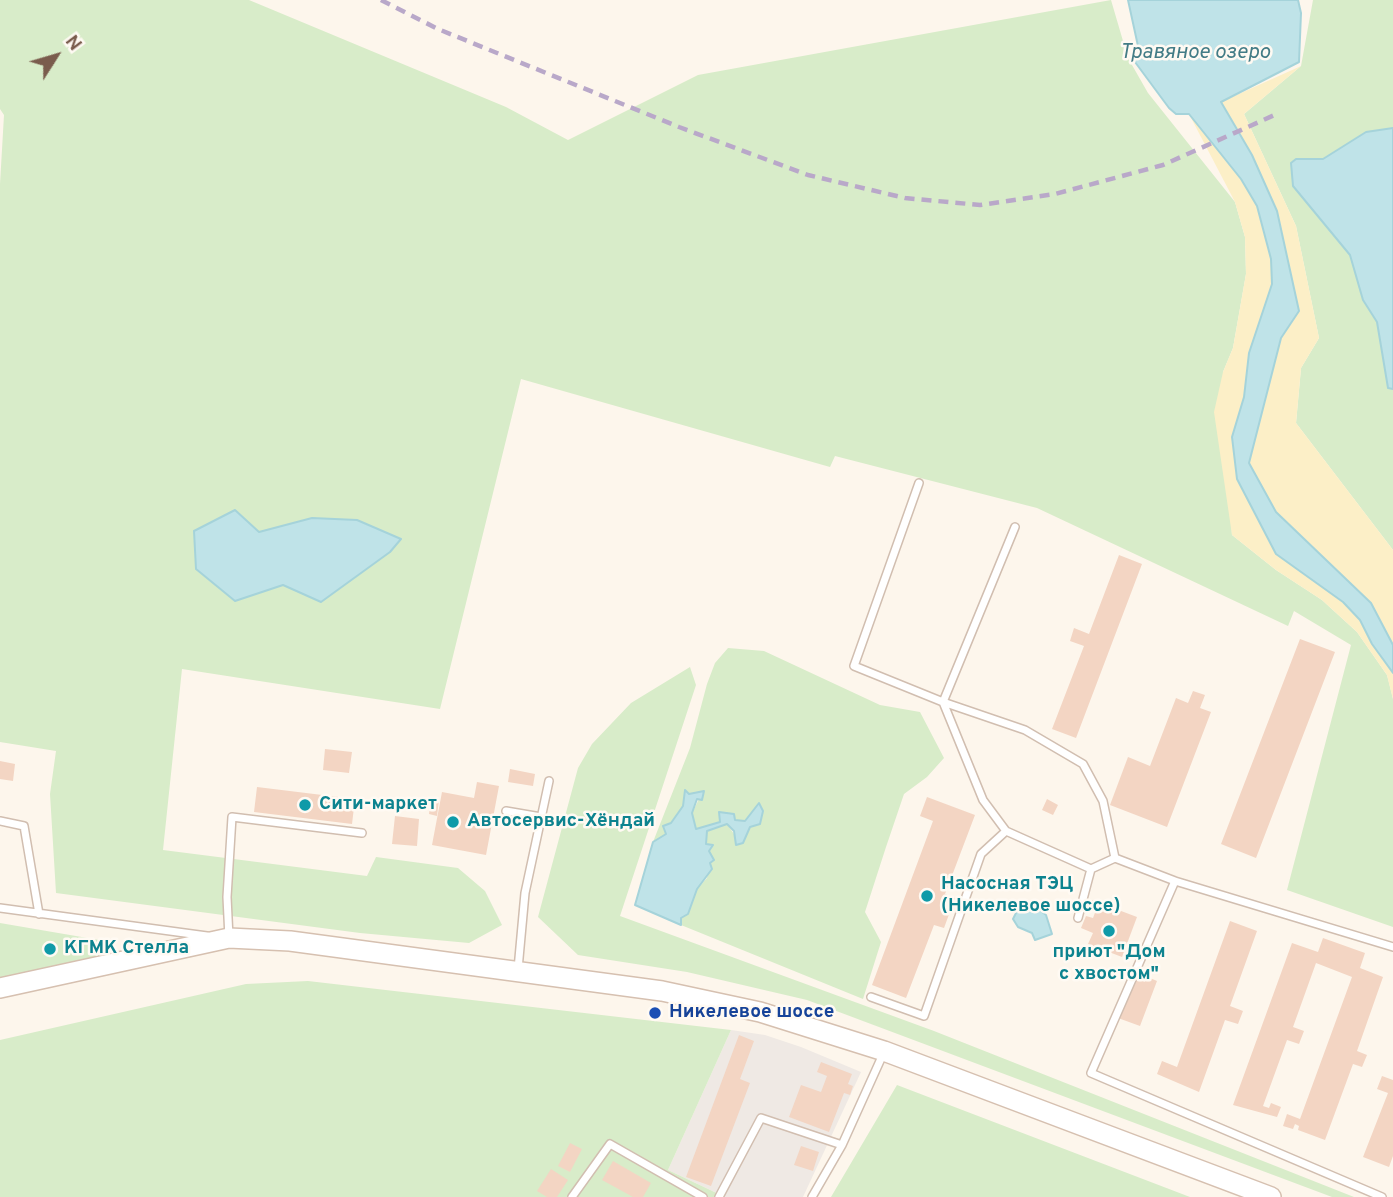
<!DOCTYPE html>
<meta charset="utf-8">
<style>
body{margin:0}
#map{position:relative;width:1393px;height:1197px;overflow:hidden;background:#fdf6ec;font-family:Overpass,sans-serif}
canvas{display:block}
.north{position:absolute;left:21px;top:21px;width:70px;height:70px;-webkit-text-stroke:5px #fffaf3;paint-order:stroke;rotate:53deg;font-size:19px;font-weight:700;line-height:28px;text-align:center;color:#7a5c4d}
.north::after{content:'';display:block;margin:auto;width:24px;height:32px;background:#7a5c4d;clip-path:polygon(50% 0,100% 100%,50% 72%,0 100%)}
</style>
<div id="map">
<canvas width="1393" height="1197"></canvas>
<div class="north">N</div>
</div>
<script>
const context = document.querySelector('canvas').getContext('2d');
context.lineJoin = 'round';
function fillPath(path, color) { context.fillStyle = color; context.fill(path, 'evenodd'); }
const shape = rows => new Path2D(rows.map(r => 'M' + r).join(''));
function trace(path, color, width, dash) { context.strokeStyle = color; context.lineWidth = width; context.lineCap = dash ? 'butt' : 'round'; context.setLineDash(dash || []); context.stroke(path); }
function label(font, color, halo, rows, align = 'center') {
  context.font = font + ' Overpass,sans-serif'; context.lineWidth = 5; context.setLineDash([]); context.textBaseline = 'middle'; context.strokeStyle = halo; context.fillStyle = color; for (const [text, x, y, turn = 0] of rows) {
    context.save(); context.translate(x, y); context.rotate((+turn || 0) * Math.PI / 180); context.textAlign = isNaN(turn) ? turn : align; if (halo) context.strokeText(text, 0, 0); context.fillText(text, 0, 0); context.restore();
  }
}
const industrial = shape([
 [731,1030,765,1035,801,1047,861,1072,803,1197,725,1197,668,1170]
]);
const green = shape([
 [0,0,249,0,506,107,568,140,698,75,1111,0,1128,58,1148,93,1235,202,1245,237,1246,274,1233,348,1223,372,1232,535,1276,570,1322,600,1357,632,1387,675,1393,699,1393,927,1287,890,1351,645,1294,611,1288,626,1037,508,835,456,830,467,521,379,440,709,182,669,163,850,367,876,376,857,458,868,485,891,502,925,469,943,360,933,56,893,50,794,56,751,0,742,0,184,4,115,0,109],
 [1313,0,1393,0,1393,550,1296,423,1301,368,1319,338,1296,226,1244,114,1301,66],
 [728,648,764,651,880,705,920,712,944,758,927,777,904,794,886,847,865,912,881,942,863,999,681,925,681,918,688,914,697,889,707,878,710,863,705,838,707,831,727,824,736,837,747,831,756,811,745,821,735,820,696,829,692,813,703,791,689,794,667,834,653,842,690,748,707,684,715,663],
 [690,667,696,685,620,916,934,1031,1354,1197,1332,1197,807,1000,687,972,578,955,538,917,578,768,592,744,631,703],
 [0,923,105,941,106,956,0,982],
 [308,981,731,1030,668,1170,725,1197,0,1197,0,1040,246,984],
 [897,1085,1190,1197,831,1197]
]);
const sand = shape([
 [1301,66,1244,114,1296,226,1319,338,1301,368,1296,423,1393,550,1393,645,1371,603,1276,512,1249,463,1281,338,1299,311,1221,102],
 [1189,114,1241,179,1257,206,1271,259,1272,284,1249,353,1244,397,1232,437,1260,521,1276,554,1343,602,1360,620,1372,644,1393,673,1393,699,1387,675,1357,632,1322,600,1276,570,1232,535,1214,412,1223,372,1233,348,1246,274,1245,237,1235,202]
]);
const water = shape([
 [1128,0,1298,0,1301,13,1299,62,1221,102,1252,155,1277,211,1299,311,1281,338,1249,463,1276,512,1371,603,1393,645,1393,673,1372,644,1360,620,1343,602,1276,554,1237,479,1232,437,1244,397,1249,353,1272,284,1271,259,1257,206,1241,179,1189,114,1176,114,1169,108,1135,62,1138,46,1128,0],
 [1393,128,1393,389,1388,388,1377,322,1363,300,1350,255,1293,186,1291,163,1296,159,1323,159,1366,132,1393,128],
 [235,510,259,532,312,518,357,520,401,539,390,552,321,602,283,585,235,601,196,569,194,531,235,510],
 [685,790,689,794,704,791,702,800,697,799,692,813,696,829,720,822,719,812,734,814,735,820,745,821,759,803,763,811,760,824,750,827,743,843,736,845,734,831,727,824,707,831,706,844,713,845,709,851,714,860,710,863,712,869,697,889,688,914,681,918,681,925,635,905,653,842,666,834,663,826,671,823,683,806,685,790],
 [1032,904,1046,915,1052,934,1035,940,1032,933,1018,927,1013,919,1018,909,1032,904]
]);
const building = shape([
 [1119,555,1142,564,1076,738,1052,729,1084,646,1070,641,1074,628,1089,634],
 [1300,639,1335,652,1256,858,1221,844],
 [1193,691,1205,695,1200,708,1211,712,1167,827,1110,805,1128,757,1150,766,1176,698,1188,703],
 [325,749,352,752,349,773,323,770],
 [0,761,15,764,13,781,0,779],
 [510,769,535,774,533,786,508,782],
 [477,782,499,786,486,855,432,845,442,792,474,798],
 [257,787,355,799,352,824,254,812],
 [927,797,975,815,945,894,955,898,944,928,934,925,906,998,872,985,933,821,920,816],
 [431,799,439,800,437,816,429,814],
 [1047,799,1058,805,1053,815,1042,810],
 [395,816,419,819,417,846,392,844],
 [1092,900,1137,917,1122,957,1088,944,1093,933,1081,928,1086,916,1093,918,1096,910,1089,907],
 [1230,921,1257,931,1230,1006,1243,1011,1238,1024,1225,1020,1199,1092,1157,1074,1162,1061,1177,1067],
 [1323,938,1365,953,1360,968,1383,977,1357,1051,1367,1055,1362,1067,1353,1064,1325,1140,1298,1130,1299,1126,1295,1124,1293,1129,1283,1126,1287,1114,1300,1119,1352,977,1316,963,1293,1027,1304,1031,1299,1044,1287,1040,1263,1106,1269,1108,1271,1103,1281,1107,1277,1117,1233,1105,1292,943,1318,952],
 [1136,972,1157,981,1140,1026,1118,1018],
 [739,1035,754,1041,740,1079,750,1083,711,1186,686,1177],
 [821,1062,852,1074,848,1084,853,1086,850,1095,844,1093,829,1132,789,1117,801,1085,821,1092,827,1076,817,1072],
 [1382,1076,1393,1080,1393,1156,1389,1167,1363,1157,1388,1093,1377,1089],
 [570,1143,582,1149,570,1172,558,1166],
 [801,1146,819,1152,813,1171,794,1165],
 [613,1161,651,1183,643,1197,633,1197,602,1180],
 [551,1169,568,1180,557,1197,547,1197,537,1191]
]);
const lane = shape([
 [919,483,854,666,943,702,983,800,1006,831,1091,869,1115,858],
 [1015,527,943,702,1025,730,1083,764,1103,801,1115,858,1175,881,1393,947],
 [506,811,541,817],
 [0,821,24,826,39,914],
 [1175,881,1091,1073,1382,1197],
 [0,908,207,936],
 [1078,918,1091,869],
 [229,938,227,897,232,817,362,833],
 [518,969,525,893,549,781],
 [871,997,924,1016,981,854,1006,831],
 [572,1197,610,1144,703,1197],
 [719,1197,761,1118,842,1145],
 [812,1197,842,1145,884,1052]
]);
const secondary = shape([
 [0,988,229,938,290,941,662,991,760,1012,884,1051,1271,1197]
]);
const rail = shape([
 [381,0,438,29,679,127,808,175,905,198,980,205,1055,194,1163,165,1279,113]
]);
const markers = [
 [305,805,7,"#0f9aa8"],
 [453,822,7,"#0f9aa8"],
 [927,896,7,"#0f9aa8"],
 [1109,931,7,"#0f9aa8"],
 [50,949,7,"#0f9aa8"],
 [655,1013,7,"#1a4fb4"]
];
const cultureNames = [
 ["Сити-маркет",319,805],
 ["Автосервис-Хёндай",467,822],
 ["Насосная ТЭЦ",941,885],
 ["(Никелевое шоссе)",941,907],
 ["КГМК Стелла",64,949],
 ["приют \"Дом",1109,953,"center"],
 ["с хвостом\"",1109,975,"center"]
];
const transitNames = [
 ["Никелевое шоссе",669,1013]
];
const waterNames = [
 ["Травяное озеро",1195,54]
];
fillPath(industrial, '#efe9e4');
fillPath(green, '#d8ecc9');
fillPath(sand, '#fcefc7');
fillPath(water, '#bfe3e8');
trace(water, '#a5d3da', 2);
fillPath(building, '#f3d5c3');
trace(lane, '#d1beb0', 10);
trace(secondary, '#d6c0b0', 22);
trace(lane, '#fff', 7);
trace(secondary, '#fff', 19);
trace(rail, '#b9a8c9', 4.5, [10, 7]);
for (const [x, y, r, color] of markers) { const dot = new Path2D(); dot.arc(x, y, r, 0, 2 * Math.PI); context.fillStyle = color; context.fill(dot); trace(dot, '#fffaf3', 2.5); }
label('bold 19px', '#0d838f', '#fffaf3', cultureNames, 'left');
label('bold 19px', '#164399', '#fffaf3', transitNames, 'left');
label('italic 21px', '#437c86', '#fffaf3', waterNames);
</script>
